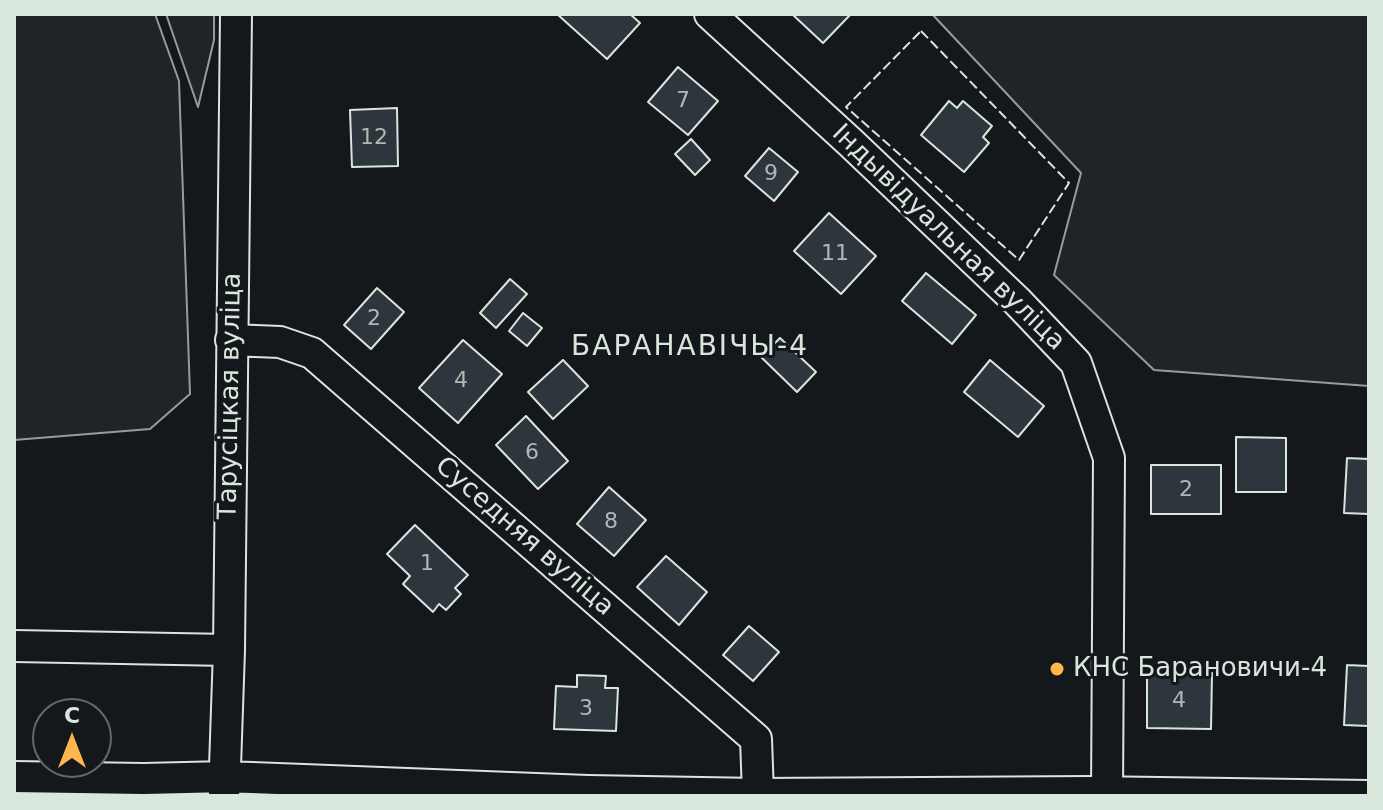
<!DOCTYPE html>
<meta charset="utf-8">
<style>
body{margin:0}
#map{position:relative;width:1383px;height:810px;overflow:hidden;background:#14181c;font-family:"DejaVu Sans",sans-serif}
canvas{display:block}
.frame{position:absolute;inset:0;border:16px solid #d8e6dc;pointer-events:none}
.north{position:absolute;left:32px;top:698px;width:80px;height:80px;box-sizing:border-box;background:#14181c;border:2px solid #626a69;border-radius:50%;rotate:0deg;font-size:22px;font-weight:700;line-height:32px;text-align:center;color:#d8e6dc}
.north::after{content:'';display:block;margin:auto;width:28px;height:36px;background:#ffb74d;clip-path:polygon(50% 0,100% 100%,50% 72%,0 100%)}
</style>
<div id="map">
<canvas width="1383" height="810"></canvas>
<div class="frame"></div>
<div class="north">С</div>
</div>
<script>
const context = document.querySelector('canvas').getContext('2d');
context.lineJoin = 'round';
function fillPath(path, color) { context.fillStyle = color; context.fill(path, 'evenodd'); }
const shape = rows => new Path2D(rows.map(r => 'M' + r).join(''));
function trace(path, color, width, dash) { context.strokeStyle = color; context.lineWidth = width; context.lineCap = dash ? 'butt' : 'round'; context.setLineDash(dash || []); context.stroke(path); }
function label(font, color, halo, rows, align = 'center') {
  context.font = font + ' "DejaVu Sans",sans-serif'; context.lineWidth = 6; context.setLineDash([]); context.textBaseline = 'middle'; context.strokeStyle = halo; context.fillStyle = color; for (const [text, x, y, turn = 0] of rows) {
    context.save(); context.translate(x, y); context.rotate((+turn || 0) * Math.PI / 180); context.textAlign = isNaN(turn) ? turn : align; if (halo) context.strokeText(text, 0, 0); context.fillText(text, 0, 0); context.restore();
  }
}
const green = shape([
 [14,14,155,14,179,81,190,394,150,429,14,440,14,14],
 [166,14,214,14,214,40,198,107,166,14],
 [932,14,1369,14,1369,386,1154,370,1054,275,1081,173,932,14]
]);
const building = shape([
 [557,14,630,14,640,23,607,59,557,14],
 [792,14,851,14,823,43,792,14],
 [678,67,718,101,688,135,648,102,678,67],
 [949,101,957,108,963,101,992,126,983,137,989,143,964,172,921,135,949,101],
 [397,108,398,166,352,167,350,110,397,108],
 [691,139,710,160,695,175,675,154,691,139],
 [769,148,798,172,774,201,745,176,769,148],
 [829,213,876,256,841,294,794,251,829,213],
 [926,273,976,315,952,344,902,301,926,273],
 [510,279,527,294,496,328,480,313,510,279],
 [377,288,404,312,371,349,344,325,377,288],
 [523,313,542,328,527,346,509,331,523,313],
 [780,338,816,372,797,392,761,357,780,338],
 [463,340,502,374,458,423,419,388,463,340],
 [563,360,588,386,553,419,528,392,563,360],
 [990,360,1044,406,1018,437,964,392,990,360],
 [526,416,568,461,538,489,496,445,526,416],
 [1236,437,1286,438,1286,492,1236,492,1236,437],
 [1347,458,1369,459,1369,514,1344,513,1347,458],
 [1151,465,1221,465,1221,514,1151,514,1151,465],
 [609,487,646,520,614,556,577,524,609,487],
 [415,525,468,575,455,588,461,594,446,610,439,604,433,612,403,584,410,576,387,554,415,525],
 [666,556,707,592,679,625,637,587,666,556],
 [749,626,779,652,753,681,723,655,749,626],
 [1051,664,1063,665,1063,674,1051,674,1051,664],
 [1347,665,1369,666,1369,726,1344,725,1347,665],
 [1147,673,1212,673,1211,729,1147,728,1147,673],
 [577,675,606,676,605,688,618,688,616,731,554,729,556,686,577,687,577,675]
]);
const minor = shape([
 [710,14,850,142,1017,301,1076,363,1109,458,1107,796],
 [231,340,280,342,312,353,756,739,758,794],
 [14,646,229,650],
 [14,777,144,779,226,777,588,791,758,794,1090,792,1369,796],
 [224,796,229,650,236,14]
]);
const fence = shape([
 [921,31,1069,183,1019,260,846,107,921,31]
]);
const markers = [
 [1057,669,8,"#ffb74d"]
];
const numberNames = [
 ["7",683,101],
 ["12",374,138],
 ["9",771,174],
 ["11",835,254],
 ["2",374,319],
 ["4",461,381],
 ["6",532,453],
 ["2",1186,490],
 ["8",611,522],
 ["1",427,564],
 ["4",1179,701],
 ["3",586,709]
];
const streetNames = [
 ["Індывідуальная вуліца",948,238,44],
 ["Тарусіцкая вуліца",231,396,-89],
 ["Суседняя вуліца",524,537,41]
];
const poiNames = [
 ["КНС Барановичи-4",1073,669]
];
const neighbourhoodNames = [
 ["БАРАНАВІЧЫ-4",690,348]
];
fillPath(green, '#202428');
trace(green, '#939e99', 2);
fillPath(building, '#2c363c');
trace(building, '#d8e6dc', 2);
trace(minor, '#d8e6dc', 34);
trace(minor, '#14181c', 30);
trace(fence, '#d8e6dc', 2, [10, 4]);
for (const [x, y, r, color] of markers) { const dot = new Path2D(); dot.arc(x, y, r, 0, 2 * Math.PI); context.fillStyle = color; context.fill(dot); trace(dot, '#14181c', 3); }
label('22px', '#adbab4', null, numberNames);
label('26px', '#d8e6dc', '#14181c', streetNames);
label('26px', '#d8e6dc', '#14181c', poiNames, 'left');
context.letterSpacing = '2px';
label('28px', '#d8e6dc', '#14181c', neighbourhoodNames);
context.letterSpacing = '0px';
</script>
